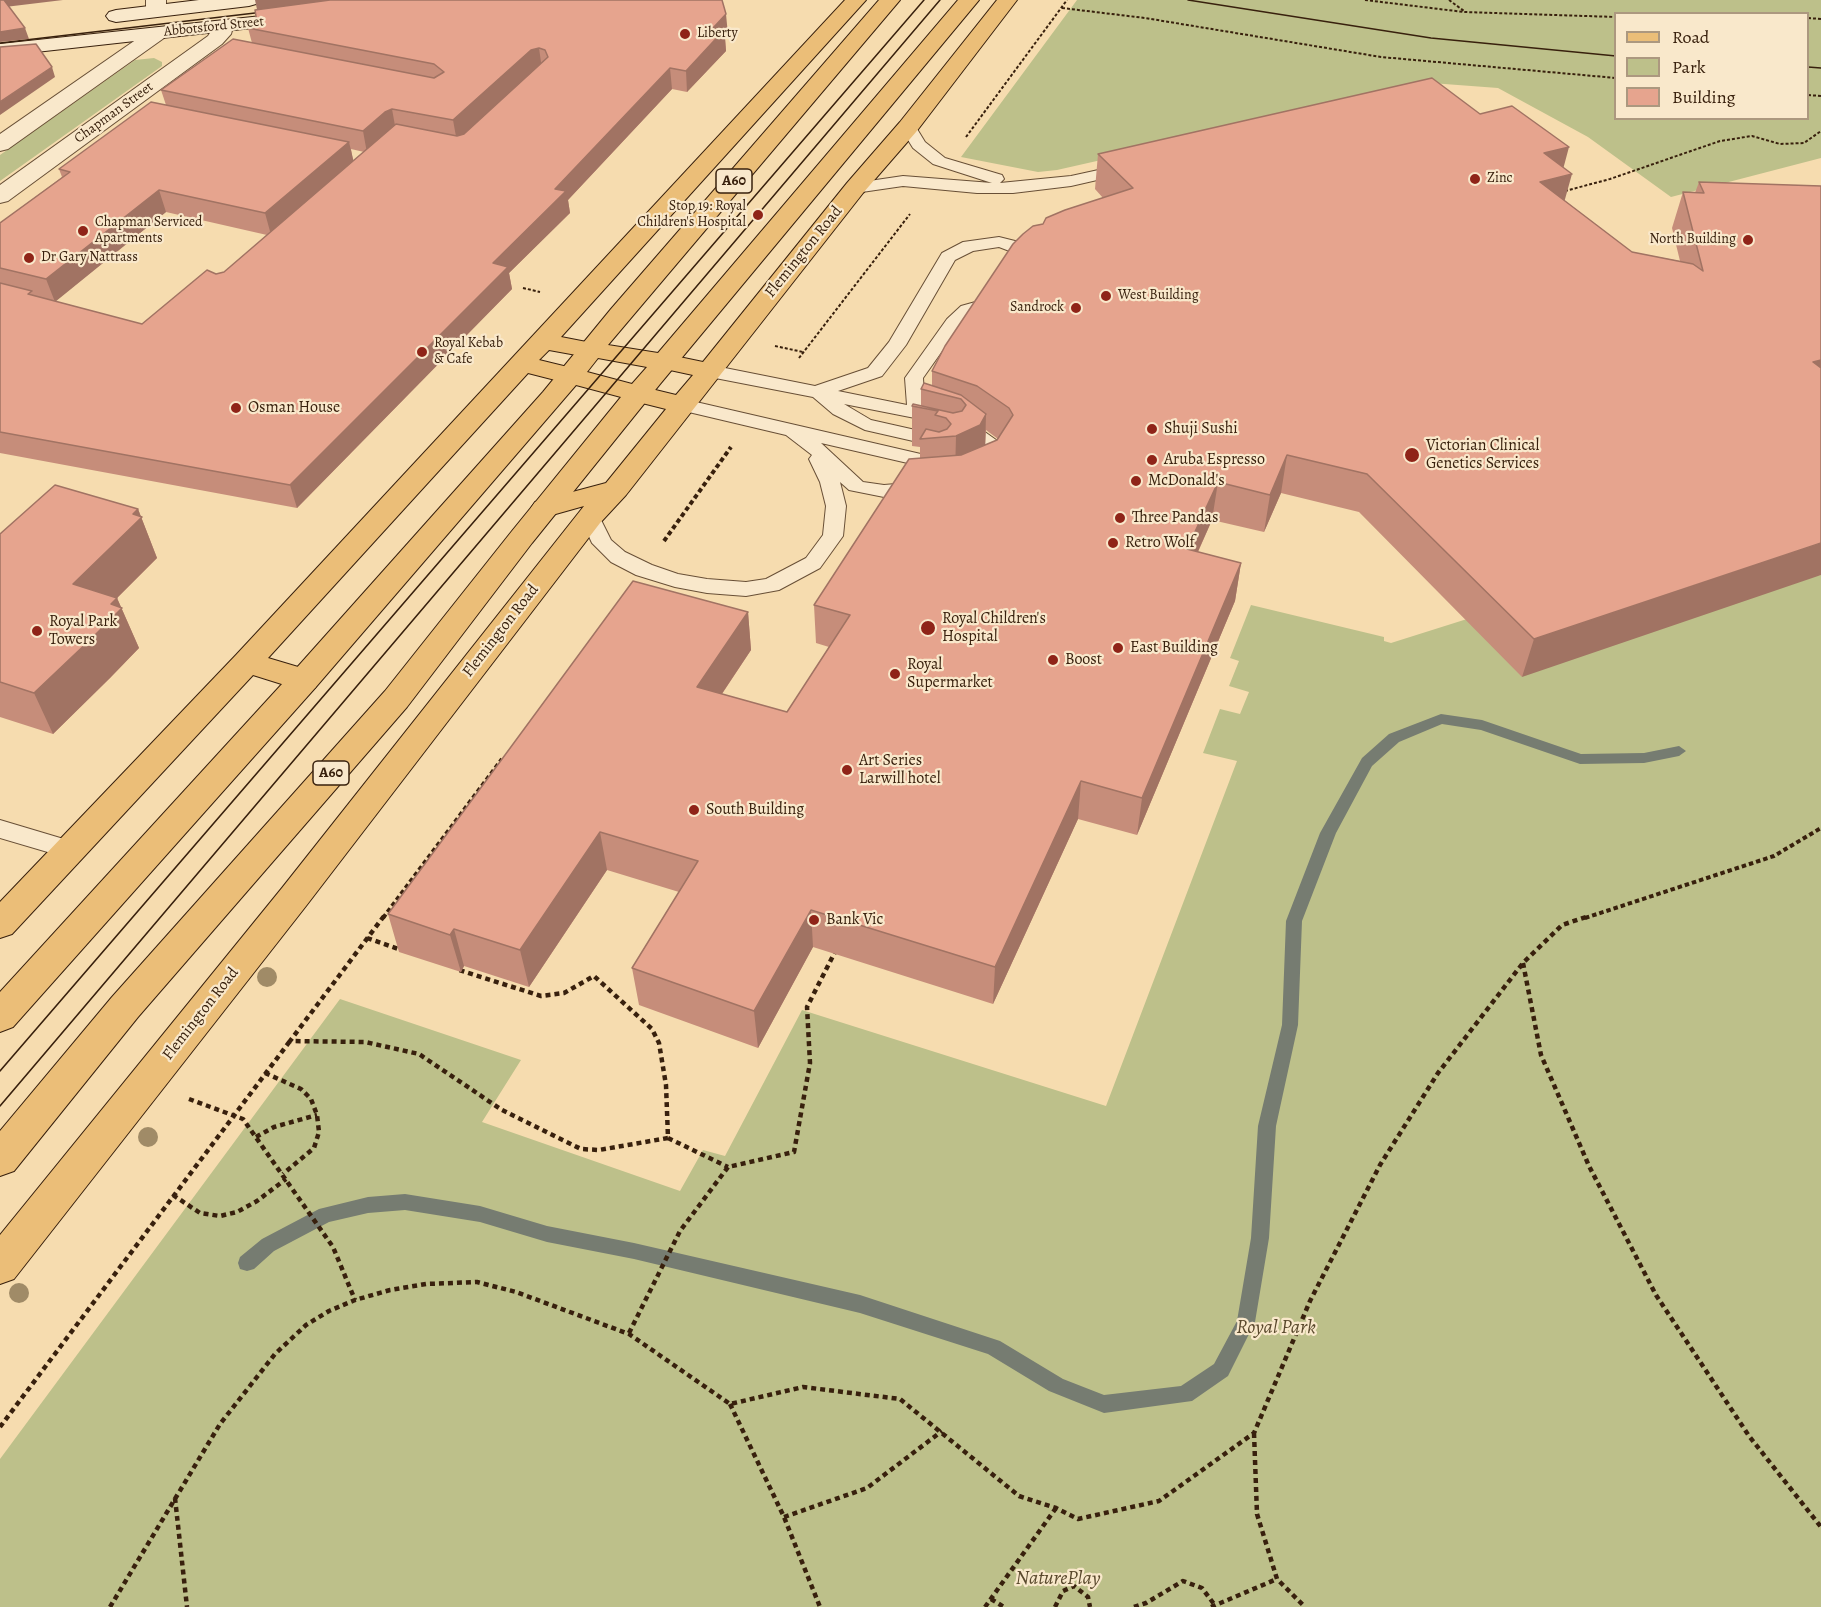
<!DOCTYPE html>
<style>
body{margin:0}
#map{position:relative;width:1821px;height:1607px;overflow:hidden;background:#f6dcaf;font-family:Alegreya,serif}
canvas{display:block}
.legend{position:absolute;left:1614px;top:12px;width:195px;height:108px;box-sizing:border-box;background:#f9e8cb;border:2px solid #ac987f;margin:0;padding:8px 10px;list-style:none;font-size:18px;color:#38200d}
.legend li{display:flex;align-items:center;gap:12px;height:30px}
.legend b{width:30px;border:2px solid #ac987f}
</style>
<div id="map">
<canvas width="1821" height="1607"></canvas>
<ul class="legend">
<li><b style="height:8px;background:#ebbe78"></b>Road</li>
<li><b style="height:16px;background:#bdc08a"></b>Park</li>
<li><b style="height:16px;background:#e6a48e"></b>Building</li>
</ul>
</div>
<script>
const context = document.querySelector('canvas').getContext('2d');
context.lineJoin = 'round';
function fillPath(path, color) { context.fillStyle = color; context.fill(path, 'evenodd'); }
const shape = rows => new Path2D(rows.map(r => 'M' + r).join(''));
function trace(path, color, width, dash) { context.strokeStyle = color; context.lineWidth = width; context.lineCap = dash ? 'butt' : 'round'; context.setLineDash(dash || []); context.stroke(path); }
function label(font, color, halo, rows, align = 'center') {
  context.font = font + ' Alegreya,serif'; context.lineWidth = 4.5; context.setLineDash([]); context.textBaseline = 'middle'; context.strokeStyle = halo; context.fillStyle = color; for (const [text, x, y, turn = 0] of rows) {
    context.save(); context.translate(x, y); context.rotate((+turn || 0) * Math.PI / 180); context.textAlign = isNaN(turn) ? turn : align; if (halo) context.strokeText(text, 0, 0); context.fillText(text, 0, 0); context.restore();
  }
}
const green = shape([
 [1077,0,1821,0,1821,158,1671,197,1588,137,1498,88,1431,83,1362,101,1057,170,1038,172,961,157],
 [1616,14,1808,14,1808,118,1616,118],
 [154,58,162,62,162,66,0,181,0,155,135,60],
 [1821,575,1821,1607,0,1607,0,1459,340,999,521,1060,482,1122,680,1191,703,1150,725,1156,802,1010,1106,1106,1237,761,1203,753,1220,709,1240,714,1249,692,1229,686,1239,661,1230,658,1251,605,1384,637,1384,641,1391,643,1467,619]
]);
const stream = shape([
 [1441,714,1482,720,1581,754,1644,753,1679,746,1686,751,1679,756,1644,763,1580,764,1481,730,1442,724,1399,742,1372,766,1336,833,1302,921,1298,1025,1276,1126,1269,1238,1255,1322,1228,1376,1192,1401,1104,1413,1049,1391,988,1354,860,1313,634,1259,547,1242,480,1222,405,1210,368,1213,329,1222,274,1251,254,1269,247,1271,240,1269,238,1263,240,1257,262,1239,319,1209,368,1197,405,1194,480,1206,547,1226,634,1243,860,1295,1000,1341,1063,1379,1104,1395,1181,1386,1214,1364,1237,1321,1251,1238,1258,1126,1282,1025,1286,921,1320,833,1362,758,1389,734,1441,714]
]);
const pathFar2 = shape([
 [1365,0,1464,12,1616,17],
 [1449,0,1464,11],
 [1062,8,1145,18,1381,57,1616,78],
 [1808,18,1821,19],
 [1808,95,1821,96],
 [966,137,1067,0],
 [1565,191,1610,179,1720,141,1752,136,1780,144,1804,143,1821,131],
 [523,288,540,292],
 [775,346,803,352],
 [799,358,910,214]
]);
const pathFar1 = shape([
 [664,541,731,447],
 [383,918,502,759],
 [1585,918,1774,856,1821,828]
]);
const path = shape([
 [384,916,290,1041,365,1042,419,1054,502,1110,581,1149,599,1150,668,1138,666,1085,659,1043,652,1029,594,976,564,993,541,996,459,970],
 [367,938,401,950],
 [1523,963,1541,1055,1589,1166,1656,1295,1749,1436,1821,1527],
 [265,1073,301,1089,311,1099,317,1115,319,1132,314,1148,283,1174],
 [189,1099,243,1119,333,1247,355,1300],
 [256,1137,274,1127,317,1115],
 [668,1138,728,1167],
 [173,1195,200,1213,220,1216,237,1212,257,1201,286,1179],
 [629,1333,680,1231,728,1167,794,1152,810,1063,807,1007,836,950],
 [730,1404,784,1517,820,1607],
 [0,1427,290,1041],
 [1254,1433,1257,1514,1277,1579,1305,1607],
 [175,1498,187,1607],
 [784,1517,867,1488,942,1431],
 [991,1599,1004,1607],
 [110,1607,220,1424,275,1354,306,1325,329,1311,355,1300,390,1290,426,1284,477,1282,516,1292,629,1334,730,1404,803,1387,900,1399,1019,1496,1056,1508,1078,1519,1159,1501,1254,1433,1310,1301,1380,1165,1438,1073,1523,963,1562,925,1589,916],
 [985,1607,1056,1508],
 [1055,1607,1063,1591,1074,1586,1088,1597,1090,1607],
 [1134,1607,1146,1603,1183,1581,1202,1588,1214,1604],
 [1211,1607,1277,1579]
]);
const lane = shape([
 [908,122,914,124,925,142,945,158,1002,175,1004,179,1000,183,1071,176,1126,164,1134,169,1132,172,1071,186,1013,193,977,193,903,186,855,193,849,192,847,188,849,184,903,176,992,183,933,164,913,148,900,127,908,122],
 [999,237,1023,243,1042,255,1039,259,1033,260,999,247,973,251,955,260,906,345,882,376,838,391,907,405,905,378,947,319,961,306,979,301,985,302,988,306,985,310,973,314,959,327,923,378,924,395,928,409,975,425,1006,447,1009,451,996,473,982,473,979,469,988,453,961,433,915,418,844,404,871,420,951,438,954,442,951,446,944,448,865,430,833,414,813,397,710,377,703,375,701,371,703,367,710,365,815,386,868,368,889,342,942,253,963,242,999,237],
 [683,399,938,458,945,460,948,464,945,468,938,470,821,443,863,482,884,485,920,482,927,484,930,488,927,492,920,494,884,497,849,490,840,482,846,506,843,536,820,568,779,590,746,596,707,593,675,587,636,575,611,562,592,543,580,517,583,512,590,511,597,512,611,540,625,552,652,565,678,574,707,579,746,582,766,579,806,558,823,535,826,506,820,482,809,459,812,455,786,435,676,409,673,405,676,401,683,399],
 [0,820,77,843,80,849,77,855,68,858,0,838,0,820]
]);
const street = shape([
 [146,0,166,0,166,11,163,15,149,15,146,11,146,0],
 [223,21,230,23,233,27,231,34,222,44,8,201,0,203,0,185,208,36,216,23,223,21],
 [157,28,164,30,167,34,164,38,8,149,0,151,0,134,150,30,157,28]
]);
const secondary = shape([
 [199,0,259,0,256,4,249,6,116,22,109,20,106,16,109,12,116,10,199,0],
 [299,12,306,14,309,18,306,22,0,56,0,44,299,12]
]);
const primary = shape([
 [845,0,866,0,561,337,602,345,606,350,602,355,593,358,549,350,539,360,580,370,584,376,580,382,571,384,528,373,268,658,315,672,319,680,315,688,304,691,253,675,12,934,0,938,0,902,236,655,845,0],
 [997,0,1017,0,916,132,863,193,626,495,600,523,306,906,14,1279,0,1284,0,1235,282,888,584,506,545,517,535,514,531,508,535,502,606,483,666,409,630,400,626,394,630,388,639,386,676,395,693,375,656,367,652,362,656,357,665,354,703,362,847,183,900,122,997,0]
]);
const highway = shape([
 [879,0,900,0,608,345,658,353,958,0,979,0,660,384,532,543,407,707,138,1017,14,1171,0,1176,0,1131,112,997,385,691,512,531,621,397,576,385,315,688,13,1027,0,1032,0,992,293,672,543,392,611,309,879,0],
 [598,358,647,367,632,384,587,372,598,358]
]);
const tram = shape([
 [1188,0,1431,38,1616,56],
 [0,43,272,11],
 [1808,67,1821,68],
 [0,1071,924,0],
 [0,1106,940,0]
]);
const trees = [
 [267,977],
 [148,1137],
 [19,1293]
];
const wall = shape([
 [248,28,728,35,725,38,726,51,687,92,672,89,568,200,570,213,509,273,512,289,297,508,0,453,0,223,62,177,59,169,166,105,161,90,252,43],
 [351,149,364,152,353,161],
 [166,212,267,235,224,272,216,274,142,324,55,301],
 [1480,114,1563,168,1564,200,1632,252,1680,261,1672,228,1683,192,1695,193,1699,182,1821,186,1522,677,1359,512,1281,493,1264,532,1212,520,1198,552,1241,563,1235,601,1137,835,1078,819,993,1004,813,947,758,1048,639,1005,632,968,679,892,607,870,529,987,464,966,461,972,399,952,388,914,748,612,751,650,722,694,787,712,829,647,816,643,814,605,920,458,920,447,912,446,912,406,921,405,921,389,932,386,932,371,1043,224,1103,198,1095,189,1098,154],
 [986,430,998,439,997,440,985,445],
 [138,509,157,558,117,598,139,648,110,678,53,734,0,717,0,534]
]);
const shadedWall = shape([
 [3,0,63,0,5,7],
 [255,0,365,0,258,14],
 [726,14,728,35,725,38,726,51,687,92,686,71,713,28],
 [25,28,29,39,0,42,0,32],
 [539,48,542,69,457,142,453,120,531,50],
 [52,67,55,77,0,115,0,102],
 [670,68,672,89,568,200,570,213,509,273,512,289,297,508,290,485,493,263,555,189],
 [392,109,396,131,367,153,363,131,385,112],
 [349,142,354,163,271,235,265,213],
 [1569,147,1561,177,1572,174,1562,210,1534,189,1544,153],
 [159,190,166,212,55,302,46,279],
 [1821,360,1821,392,1813,362],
 [986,414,985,454,955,476,956,436],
 [1287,455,1281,493,1264,532,1270,495],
 [1218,482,1212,520,1182,587,1187,549],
 [138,509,157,558,117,598,139,648,110,678,53,734,34,693,73,584],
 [1821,543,1821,575,1522,677,1534,639],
 [1241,563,1235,601,1137,835,1142,798],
 [748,612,751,650,701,725,697,687],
 [1081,781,1078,819,993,1004,995,967],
 [600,832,607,870,529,987,520,950],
 [811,910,813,947,758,1048,754,1011],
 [454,929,464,966,461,972,450,935]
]);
const building = shape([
 [0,0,4,0,25,28,0,32,0,0],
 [330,0,722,0,726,14,713,28,724,30,686,71,670,68,555,189,566,191,493,263,508,267,290,485,0,432,0,283,32,291,28,294,142,324,207,270,216,274,224,272,396,124,457,136,464,134,548,57,545,50,539,48,531,50,453,120,392,109,385,112,363,131,161,90,233,39,434,78,444,72,434,64,248,28,257,22,255,10,330,0],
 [36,44,52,67,0,102,0,47,36,44],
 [1432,78,1480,114,1512,106,1569,147,1544,153,1572,174,1540,182,1632,252,1693,264,1703,271,1683,192,1704,193,1699,182,1821,186,1821,360,1813,362,1821,368,1821,543,1534,639,1367,474,1287,455,1270,495,1218,482,1187,549,1241,563,1142,798,1081,781,995,967,811,910,754,1011,632,968,698,861,600,832,520,950,454,929,450,935,388,914,633,581,748,612,697,687,787,712,850,615,814,605,909,459,961,455,997,440,1013,415,1009,408,977,386,932,371,945,346,1013,244,1023,234,1033,226,1043,224,1046,218,1065,210,1133,188,1098,154,1432,78],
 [151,102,349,142,265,213,159,190,46,279,0,268,0,223,70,172,59,169,151,102],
 [924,383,961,395,986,414,980,425,956,436,920,439,926,429,939,432,947,429,951,424,946,418,935,415,938,411,912,406,913,404,953,413,962,411,966,405,961,399,921,389,924,383],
 [55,485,138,509,133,514,142,517,73,584,117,598,111,604,122,608,93,637,34,693,0,682,0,534,55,485]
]);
const markers = [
 [685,34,6,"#8f2418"],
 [1475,179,6,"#8f2418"],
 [758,215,6,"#8f2418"],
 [83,231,6,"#8f2418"],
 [1748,240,6,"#8f2418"],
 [29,258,6,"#8f2418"],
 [1106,296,6,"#8f2418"],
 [1076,308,6,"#8f2418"],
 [422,352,6,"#8f2418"],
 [236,408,6,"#8f2418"],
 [1152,429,6,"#8f2418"],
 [1412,455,8,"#8f2418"],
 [1152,460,6,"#8f2418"],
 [1136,481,6,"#8f2418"],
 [1120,518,6,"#8f2418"],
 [1113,543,6,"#8f2418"],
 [928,628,8,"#8f2418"],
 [37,631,6,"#8f2418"],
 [1118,648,6,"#8f2418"],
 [1053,660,6,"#8f2418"],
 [895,674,6,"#8f2418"],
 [847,770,6,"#8f2418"],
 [694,810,6,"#8f2418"],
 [814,920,6,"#8f2418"]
];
const farStreetnames = [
 ["Abbotsford Street",214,27,-6],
 ["Chapman Street",114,113,-36]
];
const farPoinames = [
 ["Liberty",697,34],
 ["Zinc",1487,179],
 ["Stop 19: Royal",746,207,"right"],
 ["Children's Hospital",746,223,"right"],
 ["Chapman Serviced",95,223],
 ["Apartments",95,239],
 ["North Building",1736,240,"right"],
 ["Dr Gary Nattrass",41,258],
 ["West Building",1118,296],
 ["Sandrock",1064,308,"right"],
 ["Royal Kebab",434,344],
 ["& Cafe",434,360]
];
const shields = [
 [734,181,36],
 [331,773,36]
];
const shieldNames = [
 ["A60",734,181],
 ["A60",331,773]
];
const streetNames = [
 ["Flemington Road",804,252,-51],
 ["Flemington Road",501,631,-52],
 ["Flemington Road",201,1014,-52]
];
const poiNames = [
 ["Osman House",248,408],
 ["Shuji Sushi",1164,429],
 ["Victorian Clinical",1426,446],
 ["Genetics Services",1426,464],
 ["Aruba Espresso",1164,460],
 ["McDonald's",1148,481],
 ["Three Pandas",1132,518],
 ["Retro Wolf",1125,543],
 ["Royal Children's",942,619],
 ["Hospital",942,637],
 ["Royal Park",49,622],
 ["Towers",49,640],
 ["East Building",1130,648],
 ["Boost",1065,660],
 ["Royal",907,665],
 ["Supermarket",907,683],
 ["Art Series",859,761],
 ["Larwill hotel",859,779],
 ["South Building",706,810],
 ["Bank Vic",826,920]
];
const nearParknames = [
 ["Royal Park",1276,1328],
 ["NaturePlay",1058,1579]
];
fillPath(green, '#bdc08a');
fillPath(stream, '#767c71');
trace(lane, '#684f36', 2);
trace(street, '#684f36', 2);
trace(secondary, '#38200d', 2);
trace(primary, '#38200d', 2);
trace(highway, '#38200d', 2);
trace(pathFar2, '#38200d', 2, [3, 2]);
trace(pathFar1, '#38200d', 4, [4.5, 3]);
trace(path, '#38200d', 4.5, [5, 4]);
fillPath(lane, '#f9e8cb');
fillPath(street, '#f9e8cb');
fillPath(secondary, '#f9e8cb');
fillPath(primary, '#ebbe78');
fillPath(highway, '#ebbe78');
trace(tram, '#38200d', 1.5);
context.fillStyle = '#a08b67';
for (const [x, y] of trees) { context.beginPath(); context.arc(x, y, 10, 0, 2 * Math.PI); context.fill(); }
fillPath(wall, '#c68d7a');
fillPath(shadedWall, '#a17363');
fillPath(building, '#e6a48e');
trace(building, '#a17363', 1.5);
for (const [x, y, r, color] of markers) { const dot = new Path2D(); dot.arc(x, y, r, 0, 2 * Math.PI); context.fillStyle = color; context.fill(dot); trace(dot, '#f9e8cb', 2); }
label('14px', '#38200d', '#f9e8cb', farStreetnames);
label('14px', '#38200d', '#f9e8cb', farPoinames, 'left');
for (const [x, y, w] of shields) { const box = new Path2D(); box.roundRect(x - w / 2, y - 12, w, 24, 4.5); context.fillStyle = '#f9e8cb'; context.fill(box); trace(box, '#38200d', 1.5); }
label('bold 15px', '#38200d', null, shieldNames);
label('16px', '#38200d', '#f9e8cb', streetNames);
label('16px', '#38200d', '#f9e8cb', poiNames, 'left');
label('italic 20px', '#59482c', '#f9e8cb', nearParknames);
</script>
